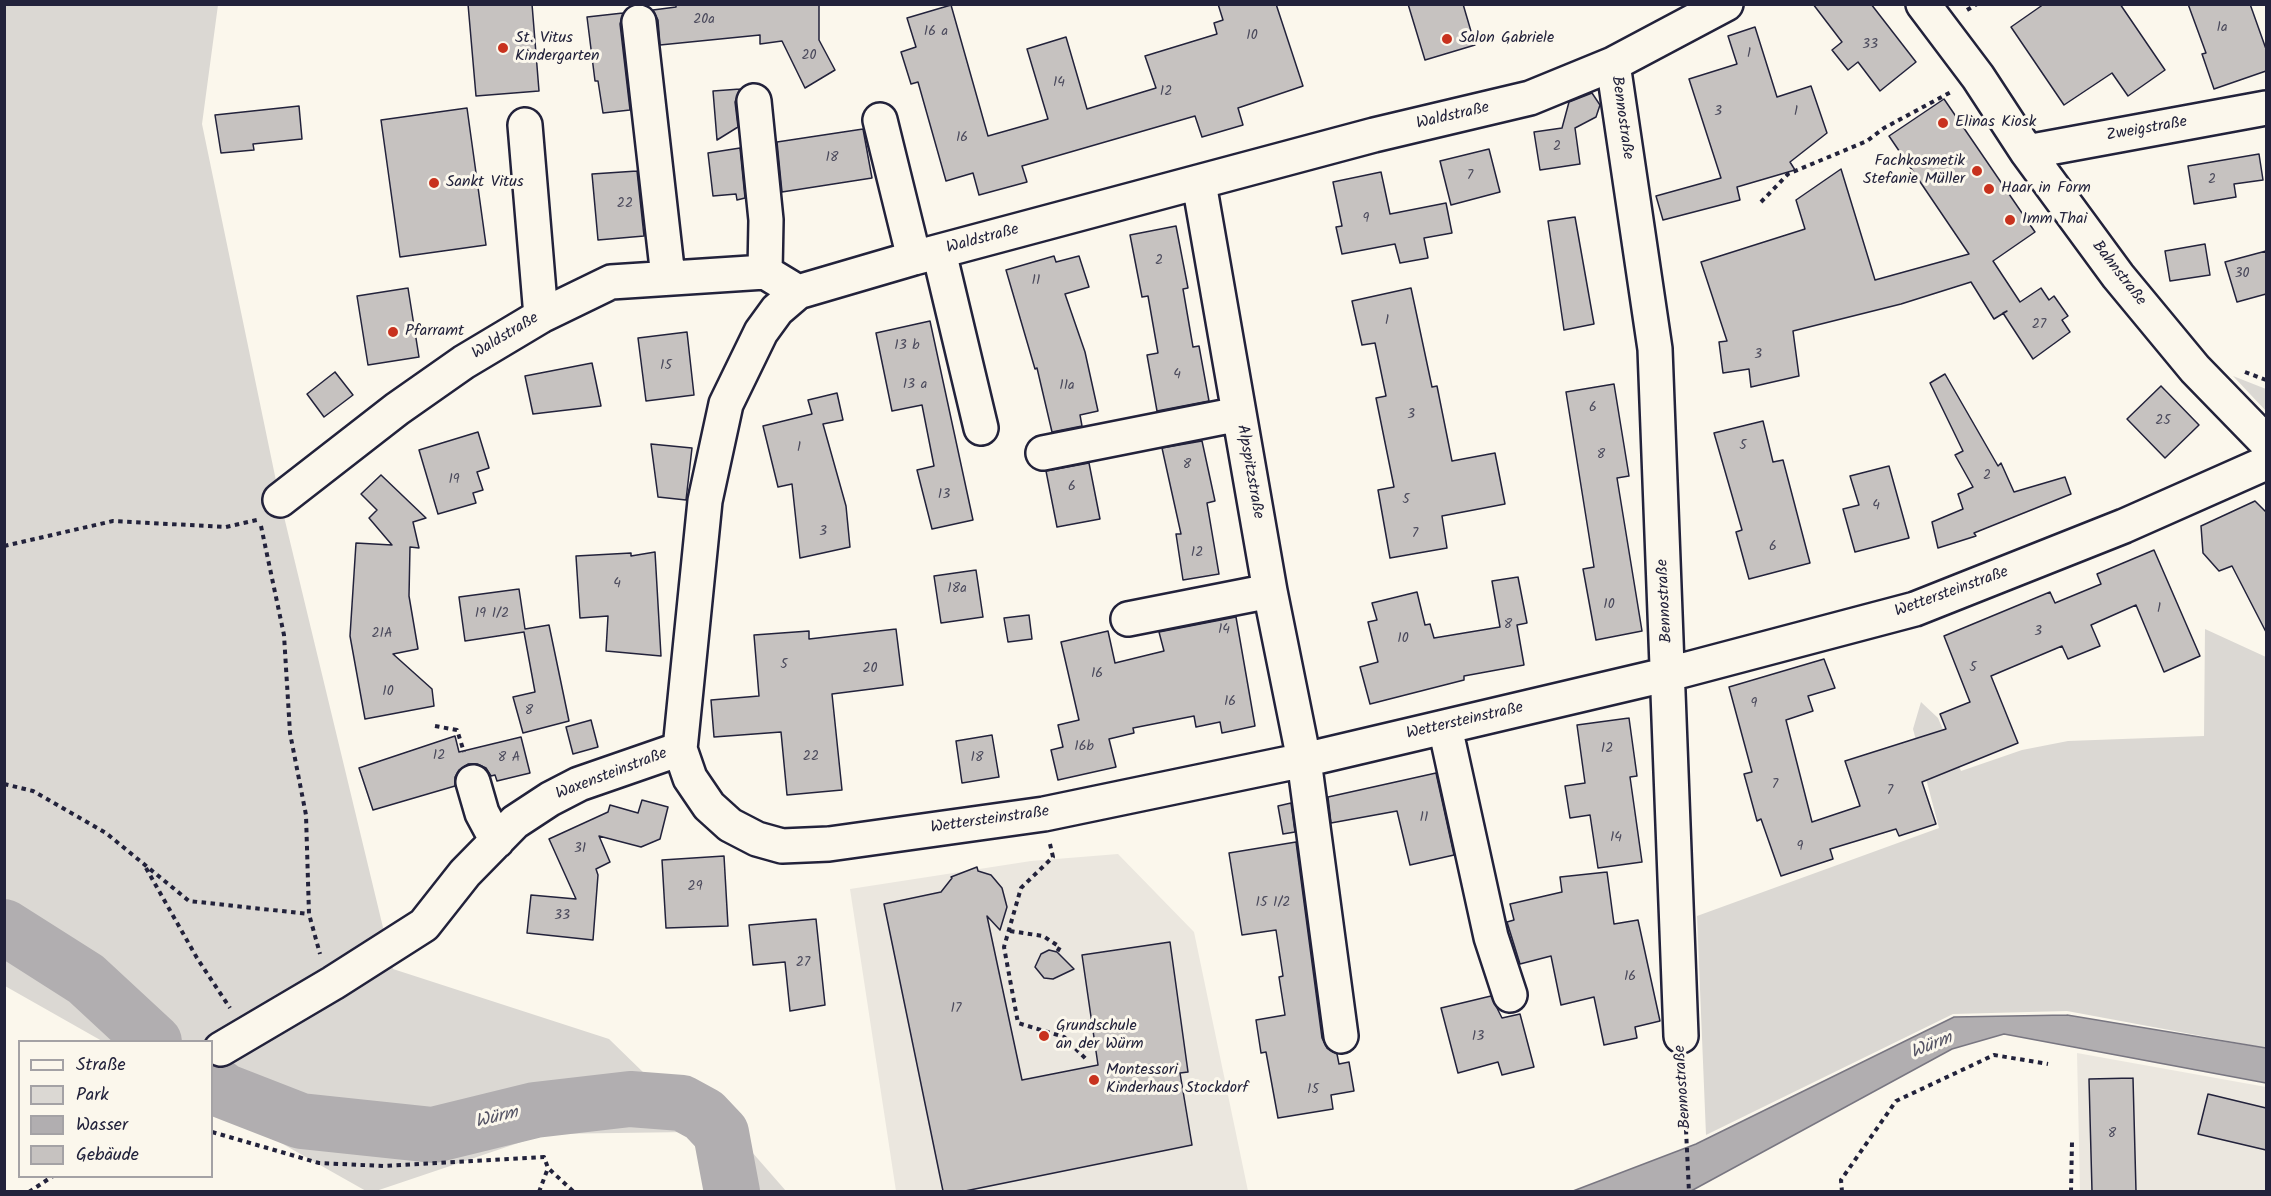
<!DOCTYPE html>
<meta charset="utf-8">
<style>
body{margin:0}
#map{position:relative;width:2271px;height:1196px;overflow:hidden;background:#fbf7ec;font-family:Kalam,sans-serif}
canvas{display:block}
.frame{position:absolute;inset:0;border:6px solid #22223b;pointer-events:none}
.legend{position:absolute;left:18px;top:1040px;width:195px;height:138px;box-sizing:border-box;background:#fbf7ec;border:2px solid #a4a2a5;margin:0;padding:8px 10px;list-style:none;font-size:18px;color:#22223b}
.legend li{display:flex;align-items:center;gap:12px;height:30px}
.legend b{width:30px;border:2px solid #a4a2a5}
</style>
<div id="map">
<canvas width="2271" height="1196"></canvas>
<div class="frame"></div>
<ul class="legend">
<li><b style="height:8px;background:#fbf7ec"></b>Straße</li>
<li><b style="height:16px;background:#dbd8d3"></b>Park</li>
<li><b style="height:16px;background:#b1aeb0"></b>Wasser</li>
<li><b style="height:16px;background:#c6c2c0"></b>Gebäude</li>
</ul>
</div>
<script>
const context = document.querySelector('canvas').getContext('2d');
context.lineJoin = 'round';
function fillPath(path, color) { context.fillStyle = color; context.fill(path, 'evenodd'); }
const shape = rows => new Path2D(rows.map(r => 'M' + r).join(''));
function trace(path, color, width, dash) { context.strokeStyle = color; context.lineWidth = width; context.lineCap = dash ? 'butt' : 'round'; context.setLineDash(dash || []); context.stroke(path); }
function label(font, color, halo, rows, align = 'center') {
  context.font = font + ' Kalam,sans-serif'; context.lineWidth = 6; context.setLineDash([]); context.textBaseline = 'middle'; context.strokeStyle = halo; context.fillStyle = color; for (const [text, x, y, turn = 0] of rows) {
    context.save(); context.translate(x, y); context.rotate((+turn || 0) * Math.PI / 180); context.textAlign = isNaN(turn) ? turn : align; if (halo) context.strokeText(text, 0, 0); context.fillText(text, 0, 0); context.restore();
  }
}
const built = shape([
 [1118,854,1194,932,1248,1191,896,1191,850,889,1031,861],
 [2077,1053,2266,1087,2266,1191,2080,1191]
]);
const green = shape([
 [5,5,218,5,202,124,280,500,393,969,609,1039,646,1075,697,1082,733,1114,751,1151,786,1191,715,1191,712,1172,689,1132,545,1134,376,1191,366,1191,212,1104,212,1042,102,1041,5,986],
 [2233,376,2266,389,2266,411],
 [2205,629,2266,657,2266,1048,2067,1011,1953,1014,1706,1135,1697,916,1939,828,1913,729,1921,702,1938,718,1961,771,2022,750,2068,741,2204,736]
]);
const water = shape([
 [2067,1015,2266,1048,2266,1083,2004,1034,1952,1049,1691,1191,1573,1191,1696,1144,1954,1017,2067,1015]
]);
const river = shape([
 [4,927,86,979,154,1042],
 [212,1082,224,1091,301,1121,433,1135,535,1110,630,1099,682,1103,704,1115,721,1133,732,1192]
]);
const building = shape([
 [468,4,532,4,539,91,476,96,468,4],
 [676,4,819,4,819,40,835,70,805,88,782,41,760,44,760,35,660,45,658,20,653,10,676,7,676,4],
 [1218,4,1276,4,1303,86,1238,108,1243,125,1202,137,1195,116,1022,166,1027,182,979,195,973,173,946,181,918,82,911,84,901,52,916,47,907,18,951,5,988,136,1048,119,1027,49,1066,37,1087,109,1156,88,1145,56,1217,34,1214,23,1223,20,1218,4],
 [1408,4,1463,4,1475,45,1425,60,1408,4],
 [1813,4,1871,4,1916,62,1880,91,1858,62,1848,70,1832,50,1842,42,1813,4],
 [2044,4,2120,4,2165,70,2128,96,2112,73,2064,105,2011,27,2044,4],
 [2188,4,2250,4,2266,49,2266,71,2214,89,2202,54,2206,53,2188,4],
 [623,13,620,24,630,110,603,113,598,81,595,81,587,17,623,13],
 [1755,27,1777,97,1811,86,1827,133,1790,162,1795,170,1737,187,1740,200,1663,220,1656,196,1721,178,1689,79,1737,64,1728,36,1755,27],
 [740,89,735,102,738,127,717,140,713,91,740,89],
 [1592,93,1600,105,1596,117,1575,128,1580,164,1540,170,1534,132,1562,128,1569,102,1592,93],
 [1944,99,2035,232,1993,261,2020,302,2041,288,2049,300,2054,296,2068,316,2062,320,2070,332,2033,359,2003,313,2007,311,1994,319,1971,282,1901,304,1793,331,1799,376,1751,387,1749,369,1723,373,1719,342,1727,341,1701,262,1805,229,1796,200,1841,169,1875,280,1969,254,1889,136,1944,99],
 [299,106,302,139,253,144,254,150,221,153,215,115,299,106],
 [467,108,486,245,400,257,381,120,467,108],
 [863,129,872,178,782,192,777,142,863,129],
 [740,148,745,198,737,200,736,194,713,196,708,153,740,148],
 [1489,149,1500,192,1451,205,1440,161,1489,149],
 [2259,154,2263,180,2234,184,2236,197,2194,204,2188,166,2259,154],
 [637,171,644,236,598,240,592,174,637,171],
 [1381,172,1390,214,1446,203,1452,233,1424,238,1428,258,1400,263,1395,244,1342,254,1336,227,1342,226,1333,182,1381,172],
 [1575,217,1594,324,1564,330,1548,221,1575,217],
 [1176,226,1188,288,1183,289,1193,347,1199,346,1209,401,1157,411,1147,355,1158,353,1148,296,1142,297,1130,235,1176,226],
 [2205,244,2210,275,2170,281,2165,251,2205,244],
 [2266,251,2266,294,2237,302,2225,262,2266,251],
 [1054,256,1056,262,1079,256,1089,287,1065,294,1085,352,1098,411,1080,415,1082,426,1052,432,1037,368,1035,369,1006,270,1054,256],
 [408,288,419,357,368,365,357,296,408,288],
 [1411,288,1432,387,1437,386,1452,461,1495,453,1505,504,1442,516,1447,548,1390,558,1378,490,1394,487,1376,398,1386,396,1375,343,1362,345,1352,301,1411,288],
 [930,321,973,520,932,529,917,470,934,466,922,405,892,411,876,333,930,321],
 [687,332,694,395,646,401,638,338,687,332],
 [592,363,601,406,533,414,525,376,592,363],
 [335,372,353,395,324,417,307,394,335,372],
 [1945,374,1998,466,2001,463,2014,492,2065,477,2071,494,1974,533,1976,536,1938,548,1932,522,1963,509,1958,494,1973,487,1955,455,1963,451,1930,383,1945,374],
 [1614,384,1629,476,1617,478,1642,631,1596,640,1583,569,1594,567,1566,392,1614,384],
 [2161,386,2199,425,2165,458,2127,419,2161,386],
 [837,393,843,420,823,424,846,506,850,547,800,558,792,484,778,487,763,426,812,414,808,400,837,393],
 [1763,421,1773,462,1783,460,1810,563,1749,579,1736,532,1742,530,1714,433,1763,421],
 [478,432,489,468,477,472,483,490,473,493,476,503,438,514,419,450,478,432],
 [1202,441,1215,501,1207,503,1219,574,1183,580,1176,534,1181,534,1162,448,1202,441],
 [651,444,692,448,686,500,658,497,651,444],
 [1089,463,1100,519,1057,527,1046,471,1089,463],
 [1889,466,1909,538,1855,552,1843,509,1859,505,1850,476,1889,466],
 [381,475,426,518,413,522,419,548,410,547,409,596,418,649,393,654,432,689,434,706,365,719,350,636,356,543,392,545,369,518,377,510,361,494,381,475],
 [2255,501,2266,512,2266,632,2232,566,2219,571,2203,553,2201,526,2255,501],
 [2154,550,2200,656,2164,672,2136,605,2091,625,2100,646,2068,659,2062,646,1991,676,2018,743,1922,782,1936,824,1899,836,1896,829,1830,849,1833,859,1781,876,1761,819,1757,821,1744,774,1752,772,1729,687,1824,659,1835,688,1808,696,1813,711,1786,720,1812,822,1860,806,1845,761,1946,729,1940,714,1970,702,1944,636,2050,592,2055,603,2101,584,2097,574,2154,550],
 [655,552,661,656,606,651,608,616,580,618,576,556,631,553,631,556,655,552],
 [976,570,983,617,941,623,934,576,976,570],
 [1518,577,1527,623,1517,625,1524,665,1464,676,1464,680,1370,704,1360,667,1378,662,1368,622,1377,620,1372,603,1417,592,1425,625,1430,624,1434,638,1500,627,1492,581,1518,577],
 [519,589,525,629,549,625,569,721,523,733,513,697,535,692,524,632,465,641,459,597,519,589],
 [1029,615,1032,639,1008,642,1004,618,1029,615],
 [1236,617,1255,726,1222,733,1220,722,1196,727,1194,716,1133,728,1134,733,1109,739,1116,767,1058,780,1051,750,1063,747,1058,725,1079,720,1061,642,1108,631,1115,663,1164,651,1159,632,1236,617],
 [896,629,903,685,832,694,842,790,787,795,781,732,714,737,711,700,759,696,754,635,809,631,809,639,896,629],
 [1629,718,1637,776,1630,777,1642,862,1598,868,1590,815,1570,818,1565,786,1585,783,1577,725,1629,718],
 [591,720,598,747,573,754,566,727,591,720],
 [992,735,999,777,962,783,956,741,992,735],
 [455,736,459,752,521,737,530,773,497,781,495,775,491,776,486,768,477,764,468,764,459,770,455,777,455,786,373,810,359,768,455,736],
 [1436,773,1454,855,1410,865,1397,811,1331,823,1328,797,1436,773],
 [642,800,668,807,660,839,641,847,599,836,610,862,596,869,598,875,593,940,527,933,531,895,576,899,549,839,608,812,610,805,638,813,642,800],
 [1291,803,1295,832,1283,834,1278,806,1291,803],
 [1296,842,1322,1038,1327,1048,1337,1054,1339,1064,1349,1062,1354,1091,1331,1095,1333,1109,1278,1118,1266,1052,1261,1053,1256,1020,1285,1015,1279,977,1283,976,1276,930,1242,935,1229,853,1296,842],
 [724,856,728,926,666,928,662,860,724,856],
 [977,867,978,871,991,875,1002,888,1007,907,1000,930,987,916,1022,1080,1098,1065,1082,955,1170,942,1188,1072,1180,1073,1192,1145,965,1191,943,1191,884,904,941,892,952,878,951,877,977,867],
 [1607,872,1614,924,1638,920,1660,1021,1635,1027,1637,1038,1604,1045,1594,997,1561,1005,1551,956,1520,964,1507,922,1514,920,1510,904,1562,892,1560,877,1607,872],
 [816,919,825,1005,790,1011,785,962,753,965,749,925,816,919],
 [1049,950,1057,952,1074,969,1053,979,1044,978,1035,967,1041,954,1049,950],
 [1491,996,1502,1018,1520,1014,1534,1067,1502,1075,1498,1062,1458,1073,1441,1008,1491,996],
 [2133,1078,2136,1191,2092,1191,2089,1079,2133,1078],
 [2208,1094,2266,1108,2266,1150,2198,1134,2208,1094]
]);
const path = shape([
 [1967,10,1977,4],
 [1761,202,1788,174,1867,141,1884,128,1951,92],
 [2245,372,2266,380],
 [261,526,284,635,290,733,306,815,309,914,320,954],
 [4,546,113,521,226,527,257,520],
 [435,726,457,730,464,752],
 [4,784,33,791,106,833,189,901,309,914],
 [1050,844,1053,857,1021,888,1004,947,1018,1023,1064,1037,1087,1060],
 [146,868,197,958,230,1008],
 [1010,931,1043,936,1060,947,1057,952],
 [1683,1067,1689,1192],
 [212,1132,319,1163,384,1166,544,1157,548,1168,574,1192],
 [29,1192,53,1176],
 [539,1192,548,1168],
 [1842,1192,1841,1180,1896,1101,1994,1055,2048,1064],
 [2071,1192,2072,1142]
]);
const minor = shape([
 [1726,4,1613,64,1530,98,1374,135,914,258,798,292,777,310,761,332,726,404,705,501,680,749,690,778,709,806,730,825,757,839,782,846,829,844,1044,814,1304,760,1669,674,1915,609,2124,526,2266,463],
 [1923,4,1978,77,2027,152,2118,276,2195,369,2266,442],
 [639,22,668,277],
 [1613,64,1655,349,1681,1036],
 [754,101,766,220,765,272],
 [880,120,914,258],
 [525,125,541,316],
 [2027,152,2266,108],
 [1199,183,1270,591,1304,760,1341,1036],
 [939,252,981,428],
 [1043,453,1239,414],
 [280,500,397,409,464,362,541,316,611,282,765,272,798,292],
 [1128,619,1270,591],
 [1445,727,1491,937,1510,995],
 [473,782,482,813,497,841],
 [221,1049,333,983,424,925,465,873,515,822,550,799,579,784,680,749]
]);
const markers = [
 [1447,39,6,"#c8321e"],
 [503,48,6,"#c8321e"],
 [1943,123,6,"#c8321e"],
 [1977,171,6,"#c8321e"],
 [434,183,6,"#c8321e"],
 [1989,189,6,"#c8321e"],
 [2010,220,6,"#c8321e"],
 [393,332,6,"#c8321e"],
 [1044,1036,6,"#c8321e"],
 [1094,1080,6,"#c8321e"]
];
const numberNames = [
 ["20a",704,21],
 ["1a",2222,29],
 ["16 a",936,33],
 ["10",1252,37],
 ["33",1870,46],
 ["1",1749,55],
 ["20",809,57],
 ["14",1059,84],
 ["12",1166,93],
 ["3",1718,113],
 ["1",1796,113],
 ["16",962,139],
 ["2",1557,148],
 ["18",832,159],
 ["7",1470,177],
 ["2",2212,181],
 ["22",625,205],
 ["9",1366,220],
 ["2",1159,262],
 ["30",2242,275],
 ["11",1036,282],
 ["1",1387,322],
 ["27",2039,326],
 ["13 b",907,347],
 ["3",1758,356],
 ["15",666,367],
 ["4",1177,376],
 ["13 a",915,386],
 ["11a",1067,387],
 ["6",1593,409],
 ["3",1411,416],
 ["25",2163,422],
 ["5",1743,447],
 ["1",799,449],
 ["8",1601,456],
 ["8",1187,466],
 ["2",1987,477],
 ["19",454,481],
 ["6",1072,488],
 ["13",944,496],
 ["5",1406,501],
 ["4",1876,507],
 ["3",823,533],
 ["7",1415,535],
 ["6",1773,548],
 ["12",1197,554],
 ["4",617,585],
 ["18a",957,590],
 ["10",1609,606],
 ["1",2159,610],
 ["19 1/2",492,615],
 ["8",1508,626],
 ["14",1224,631],
 ["3",2038,633],
 ["21A",382,635],
 ["10",1403,640],
 ["5",784,666],
 ["5",1973,669],
 ["20",870,670],
 ["16",1097,675],
 ["10",388,693],
 ["16",1230,703],
 ["9",1754,705],
 ["8",529,712],
 ["16b",1084,748],
 ["12",1607,750],
 ["12",439,757],
 ["22",811,758],
 ["8 A",509,759],
 ["18",977,759],
 ["7",1775,786],
 ["7",1890,792],
 ["11",1424,819],
 ["14",1616,839],
 ["9",1800,848],
 ["31",580,850],
 ["29",695,888],
 ["15 1/2",1273,904],
 ["33",562,917],
 ["27",803,964],
 ["16",1630,978],
 ["17",956,1010],
 ["13",1478,1038],
 ["15",1313,1091],
 ["8",2112,1135]
];
const poiNames = [
 ["St. Vitus",515,39],
 ["Kindergarten",515,57],
 ["Salon Gabriele",1459,39],
 ["Elinas Kiosk",1955,123],
 ["Fachkosmetik",1965,162,"right"],
 ["Stefanie Müller",1965,180,"right"],
 ["Sankt Vitus",446,183],
 ["Haar in Form",2001,189],
 ["Imm Thai",2022,220],
 ["Pfarramt",405,332],
 ["Grundschule",1056,1027],
 ["an der Würm",1056,1045],
 ["Montessori",1106,1071],
 ["Kinderhaus Stockdorf",1106,1089]
];
const streetNames = [
 ["Waldstraße",1453,117,-13],
 ["Bennostraße",1621,118,82],
 ["Zweigstraße",2147,130,-10],
 ["Waldstraße",983,240,-15],
 ["Bahnstraße",2118,274,52],
 ["Waldstraße",506,337,-31],
 ["Alpspitzstraße",1249,472,80],
 ["Wettersteinstraße",1952,593,-20],
 ["Bennostraße",1666,601,-93],
 ["Wettersteinstraße",1465,722,-13],
 ["Waxensteinstraße",612,775,-21],
 ["Wettersteinstraße",990,821,-8],
 ["Bennostraße",1684,1087,-94]
];
const waterNames = [
 ["Würm",1932,1047,-22],
 ["Würm",497,1119,-14]
];
fillPath(built, '#ebe7df');
fillPath(green, '#dbd8d3');
fillPath(water, '#b1aeb0');
trace(water, '#787681', 1.5);
trace(river, '#b1aeb0', 56);
fillPath(building, '#c6c2c0');
trace(building, '#22223b', 1.5);
trace(minor, '#22223b', 38);
trace(path, '#22223b', 4, [4.5, 4.5]);
trace(minor, '#fbf7ec', 33);
for (const [x, y, r, color] of markers) { const dot = new Path2D(); dot.arc(x, y, r, 0, 2 * Math.PI); context.fillStyle = color; context.fill(dot); trace(dot, '#fbf7ec', 2); }
label('14px', '#4b4a5c', null, numberNames);
label('16px', '#22223b', '#fbf7ec', poiNames, 'left');
label('16px', '#22223b', '#fbf7ec', streetNames);
label('italic 18px', '#545364', '#fbf7ec', waterNames);
</script>
